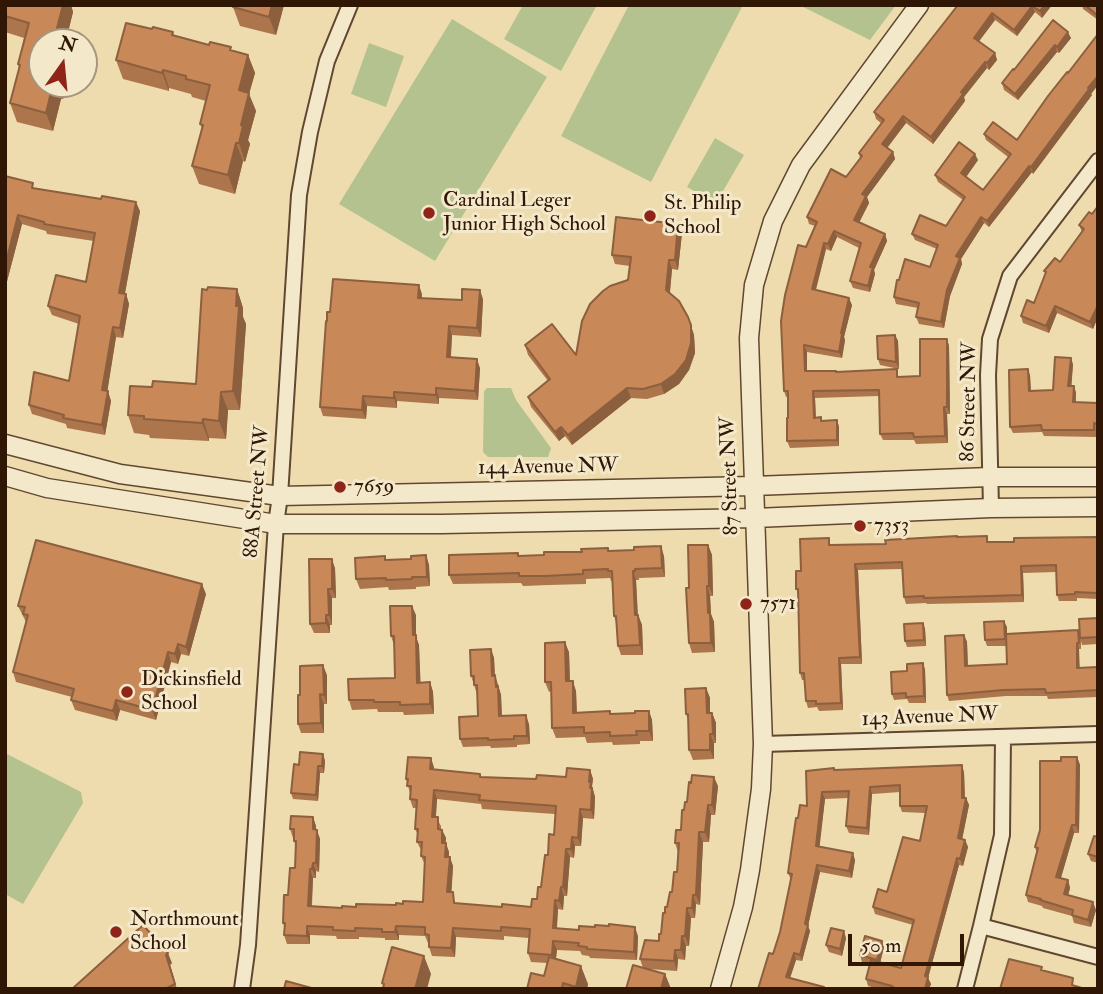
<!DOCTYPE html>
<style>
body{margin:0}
#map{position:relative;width:1103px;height:994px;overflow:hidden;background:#eedcaf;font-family:"IM FELL Double Pica",serif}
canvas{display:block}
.frame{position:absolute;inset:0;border:7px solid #301705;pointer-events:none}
.north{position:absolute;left:28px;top:28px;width:70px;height:70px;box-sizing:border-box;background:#f4e8cb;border:2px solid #a6947c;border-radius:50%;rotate:15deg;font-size:19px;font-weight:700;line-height:28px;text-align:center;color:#301705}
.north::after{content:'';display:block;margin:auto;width:24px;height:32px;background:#8f2418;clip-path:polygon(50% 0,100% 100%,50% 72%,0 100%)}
.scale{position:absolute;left:848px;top:934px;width:116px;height:32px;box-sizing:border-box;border:4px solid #301705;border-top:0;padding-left:9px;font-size:21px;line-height:24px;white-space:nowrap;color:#301705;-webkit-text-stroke:5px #f4e8cb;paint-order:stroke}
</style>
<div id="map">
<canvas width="1103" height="994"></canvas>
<div class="frame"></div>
<div class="north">N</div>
<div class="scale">50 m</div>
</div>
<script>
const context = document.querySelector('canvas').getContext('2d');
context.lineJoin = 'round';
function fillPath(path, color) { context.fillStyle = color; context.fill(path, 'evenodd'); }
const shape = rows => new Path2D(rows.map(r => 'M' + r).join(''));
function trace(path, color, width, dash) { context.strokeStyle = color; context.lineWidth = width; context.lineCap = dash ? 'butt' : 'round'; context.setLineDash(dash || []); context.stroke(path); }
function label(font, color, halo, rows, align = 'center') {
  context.font = font + ' "IM FELL Double Pica",serif'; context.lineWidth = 6; context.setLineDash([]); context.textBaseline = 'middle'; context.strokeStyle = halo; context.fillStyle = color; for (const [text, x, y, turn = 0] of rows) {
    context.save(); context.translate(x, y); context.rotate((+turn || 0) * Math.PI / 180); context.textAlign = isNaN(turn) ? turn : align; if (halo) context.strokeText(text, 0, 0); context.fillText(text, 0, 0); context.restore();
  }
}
const green = shape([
 [523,5,597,5,561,71,504,39],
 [629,5,743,5,651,182,561,136],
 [799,5,896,5,870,40],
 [452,19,547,77,435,261,339,204],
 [369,43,404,56,386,107,351,94],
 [715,138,744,155,716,203,687,187],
 [487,388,511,388,516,400,551,448,548,457,488,457,483,452,484,391],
 [5,753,81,792,83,803,23,904,5,894]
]);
const minor = shape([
 [991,508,988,375,990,339,1010,276,1098,161],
 [763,744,1098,734],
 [981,926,1098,957],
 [242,989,248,945,276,524,280,496,299,195,310,132,327,61,350,5],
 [965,989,981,926,1002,835,1003,737]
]);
const tertiary = shape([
 [5,444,120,474,280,496,754,486,990,477,1098,477],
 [5,476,47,488,276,524,442,524,755,518,991,508,1098,507],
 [720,989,743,907,750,870,761,789,763,744,749,338,754,285,773,221,801,165,919,5]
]);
const wall = shape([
 [5,5,71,5,73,12,68,32,42,84,68,84,63,99,61,99,53,131,17,122,10,103,19,68,18,64,24,38,5,32],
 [284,5,276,35,240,26,233,7],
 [958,5,1052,5,1042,18,1035,12,1017,36,995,20,979,41,995,53,997,60,989,70,987,68,964,97,965,101,933,144,906,123,887,147,893,152,895,159,867,197,869,203,859,222,885,234,887,241,874,270,875,274,870,292,853,288,850,281,859,248,837,237,831,251,826,249,816,290,852,305,844,337,845,340,842,358,807,352,807,371,837,372,899,377,920,376,947,339,949,346,950,414,947,414,948,443,916,444,914,440,883,440,880,434,879,396,815,398,816,418,821,417,822,421,837,420,839,427,839,446,790,448,787,441,788,397,786,397,784,391,806,247,815,226,809,224,807,217,846,177,860,158,859,153,881,123,876,119,874,112],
 [1082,5,1098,5,1098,20,1083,9],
 [1053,20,1071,38,1059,53,1057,52,1018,100,1004,90,1002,83,1014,70],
 [152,29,173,32,174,36,248,55,255,73,249,94,256,111,248,140,250,144,245,162,243,161,235,194,199,184,192,166,202,128,200,124,206,101,192,97,191,94,169,88,169,91,123,79,116,60],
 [1098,34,1098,85,1091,94,1092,95,1033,174,1032,172,989,227,984,223,961,259,962,264,950,296,944,328,919,324,916,317,918,308,896,304,894,297,899,280,930,267,937,249,915,240,912,234,946,226,963,200,938,182,935,175,978,160,966,177,983,190,1008,157,986,140,984,134,1017,140],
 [5,176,35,188,140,211,125,294,126,294,129,304,123,338,116,337,107,391,111,401,105,435,67,428,66,424,32,414,29,405,69,381,79,324,52,315,48,306,86,282,94,241,47,234,46,231,22,224,5,289],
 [1098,206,1098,317,1093,329,1057,313,1049,333,1023,323,1021,316,1034,303,1046,274,1044,271,1060,262,1082,232,1079,225,1092,214],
 [678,224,682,233,678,270,672,269,670,293,688,317,694,335,695,353,689,370,679,384,664,394,647,399,631,398,572,445,565,436,559,441,531,407,528,397,548,381,528,355,525,345,576,355,628,280,630,266,615,264,612,255],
 [237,289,243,308,243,317,246,324,240,410,228,410,226,439,209,438,209,441,150,438,149,435,134,433,128,415,152,387,196,384],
 [422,294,422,298,462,300,483,299,481,337,452,335,451,357,480,368,478,400,439,398,439,404,397,401,397,408,367,406,366,419,323,416,320,407,327,321,330,312],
 [895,335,898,341,899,369,880,365,878,359],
 [1073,364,1071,386,1074,386,1076,393,1076,402,1098,403,1098,430,1097,430,1097,437,1044,436,1042,432,1013,433,1010,427,1030,375,1031,391,1053,390],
 [957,537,989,542,1098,537,1098,599,1077,598,1077,601,1059,601,1057,595,1056,572,1023,573,1024,602,927,604,926,603,906,604,904,597,902,569,858,570,862,664,841,664,843,710,819,711,817,707,808,708,806,701,805,680,802,680,800,673,798,593,796,589,801,571,831,545,886,544],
 [708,545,712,555,713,596,710,596,711,614,714,622,715,652,692,653,689,643,689,588],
 [609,551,664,556,665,577,639,578,639,580,636,580,638,615,642,625,643,655,621,655,618,646,616,622,614,616,613,581,611,581,610,578,586,579,586,584,549,585,523,586,521,583,453,584,449,575,518,553,519,556],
 [426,555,429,565,430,586,416,587,416,589,389,590,388,587,360,589,356,579,387,560,411,559],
 [335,568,336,598,332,598,332,625,330,625,330,633,314,633,310,624],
 [206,594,189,656,181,654,178,664,171,662,156,720,120,710,117,721,75,710,71,700,72,697,16,682,13,672,26,622,18,606],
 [416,615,416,637,419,645,420,683,430,682,433,692,434,714,404,715,403,712,378,712,377,709,352,710,349,700,395,678,394,645,391,636],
 [1098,618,1098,644,1082,645,1081,641,1081,649,1079,649,1079,668,1098,667,1098,697,1048,699,1047,696,1006,696,949,701,947,695,964,635,967,642,968,666,1007,664,1006,646,987,646,985,640,1007,627,1007,634,1078,630],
 [923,623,925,629,926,646,907,647,905,641],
 [491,649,494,658,495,676,501,695,502,716,529,724,530,744,517,745,517,747,491,748,490,746,463,747,460,739,478,716,477,694,471,676],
 [569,652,570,681,576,691,577,713,610,711,611,714,635,713,649,711,652,720,653,741,640,741,640,744,613,745,612,742,587,743,585,737,556,738,552,728,551,691,549,692,545,682],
 [923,663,925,670,926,703,909,703,907,699,894,700,892,694,907,671],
 [327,675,327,704,324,704,324,733,301,733,298,724],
 [706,688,710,698,710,713,712,713,716,723,716,743,714,743,714,759,693,760,689,750,689,722,686,714],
 [323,754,325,761,324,773,320,773,318,801,293,799,291,793,299,765],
 [1077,757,1080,765,1079,833,1074,833,1061,878,1068,880,1070,888,1068,896,1096,910,1091,927,1074,923,1072,916,1043,908,1042,906,1028,902,1026,895,1037,854,1035,847,1061,761],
 [434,767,434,769,482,777,536,779,566,777,590,770,593,779,592,786,595,797,594,819,583,818,581,846,575,846,574,858,570,857,567,896,564,896,563,910,558,909,557,928,638,936,637,960,590,958,589,956,582,955,580,951,557,950,556,959,588,984,587,989,527,989,544,976,547,963,531,962,528,953,529,938,504,936,504,940,456,937,455,957,432,956,429,947,429,943,428,943,425,936,399,935,399,940,385,940,385,938,359,937,359,939,337,939,336,936,310,935,310,944,287,944,284,935,285,929,283,923,295,868,296,847,290,829,313,817,316,826,316,830,320,839,319,872,316,871,316,878,313,878,312,906,342,908,396,905,403,904,423,902,425,865,421,856,421,850,417,842,418,835,415,829,417,808,413,808,410,799,410,793,406,779],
 [437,799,481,804,482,809,555,814,554,835,541,887,537,899,531,907,502,907,456,904,451,892,453,866,449,857,449,852,445,843,446,838,442,830,441,829,441,826,436,817],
 [835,770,964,772,965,798,966,798,969,805,962,839,965,840,968,847,963,866,959,865,928,978,931,984,929,989,879,989,868,986,866,979,870,964,862,962,860,955,884,947,880,963,901,968,913,925,875,914,873,907,887,892,920,841,925,813,902,812,900,806,900,792,872,794,869,835,849,833,846,826,849,798,825,799,819,846,855,860,852,878,820,872,808,926,810,931,802,961,796,960,790,978,824,987,824,989,758,989,773,954,780,932,791,880,788,873,798,818],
 [691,783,718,786,715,815,711,815,709,842,703,842,700,905,696,904,695,918,691,918,689,946,686,946,685,960,678,959,677,971,648,969,665,974,671,989,626,989,643,968,640,959,659,941,661,934,665,913,672,892,677,872,678,852,675,843,681,830,684,810,687,802],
 [1098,837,1098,863,1091,861,1088,854],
 [846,938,842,956,829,952,826,945],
 [172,963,170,965,177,989,72,989]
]);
const shadedWall = shape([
 [63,5,71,5,73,12,68,32,71,42,62,42,57,28],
 [272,5,284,5,276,35,269,17],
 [1045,5,1052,5,1042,18,1040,11],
 [1032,6,1035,12,1017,36,1014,30],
 [992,13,995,20,977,44,974,38],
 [1068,32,1071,38,1059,53,1057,47],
 [1055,45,1057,52,1018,100,1015,94],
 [995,53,997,60,989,70,987,63],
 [248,55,255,73,249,94,256,111,248,140,250,144,245,162,239,143,241,125,239,90],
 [985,62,987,68,964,97,965,101,933,144,931,137,961,92],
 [163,70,169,88,169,91,162,73],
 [1098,76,1098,85,1091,94,1092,95,1033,174,1031,167],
 [53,84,56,84,61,99,53,131,46,113],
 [58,84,68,84,63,99],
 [903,116,906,123,885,151,882,144],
 [236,143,243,161,235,194,228,175],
 [893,152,895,159,867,197,869,203,857,227,854,220,862,194],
 [975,154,978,160,964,180,961,173],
 [1029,166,1032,172,989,227,987,221],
 [136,202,140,211,123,303,119,293],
 [18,215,22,224,5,289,5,266],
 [981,217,984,223,961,259,962,264,950,296,944,328,941,322,947,290,956,256],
 [678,224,682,233,678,270,675,260],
 [834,231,837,237,831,251,828,244],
 [885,234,887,241,874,270,875,274,870,292,868,286,870,267],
 [824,243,826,249,814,296,812,289],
 [669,260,672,269,669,300,666,290],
 [419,285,422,294,421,307,418,298],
 [237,289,243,308,243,317,246,324,240,410,233,391],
 [480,290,483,299,481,337,477,328],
 [126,294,129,304,123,338,120,328],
 [849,298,852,305,844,337,845,340,842,358,839,352,841,333],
 [1098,305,1098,317,1093,329,1090,322],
 [1055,306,1057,313,1049,333,1046,326],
 [688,317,694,335,695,353,689,370,679,384,664,394,661,384],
 [449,326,452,335,450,367,447,357],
 [113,327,116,337,106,400,102,390],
 [895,335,898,341,899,369,896,362],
 [947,339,949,346,950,414,947,407],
 [804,345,807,352,807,378,805,371],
 [1071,358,1073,364,1071,392,1068,386],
 [477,359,480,368,478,400,475,391],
 [1028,369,1030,375,1031,398,1029,391],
 [1074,386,1076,393,1075,409,1073,402],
 [436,388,439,398,439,404,436,395],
 [627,388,631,398,572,445,568,435],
 [108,391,111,401,105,435,102,425],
 [813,391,815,398,816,424,814,418],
 [221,392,228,410,226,439,219,421],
 [394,392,397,401,397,408,394,398],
 [363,396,367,406,366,419,362,410],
 [944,407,947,414,948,443,945,436],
 [203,419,209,438,209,441,202,423],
 [837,420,839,427,839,446,837,440],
 [561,427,565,436,559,441,555,432],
 [708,545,712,555,713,596,709,586],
 [661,546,664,556,665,577,662,568],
 [426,555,429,565,430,586,427,577],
 [332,559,335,568,336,598,332,589],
 [855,564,858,570,862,664,860,657],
 [1021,566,1023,573,1024,602,1022,595],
 [633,571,636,580,638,625,635,615],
 [202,584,206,594,189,656,186,647],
 [707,586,710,596,711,614,714,622,715,652,711,643,708,613],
 [328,589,332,598,332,625,329,615],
 [412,606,416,615,416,637,419,645,421,693,417,683,413,635],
 [326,615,330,625,330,633,326,623],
 [638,615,642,625,643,655,640,645],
 [1004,621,1007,627,1007,646,1005,639],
 [923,623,925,629,926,646,924,640],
 [964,635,967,642,968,672,965,666],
 [565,642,569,652,570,691,566,681],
 [1077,643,1079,649,1080,674,1077,668],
 [178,644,181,654,178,664,175,654],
 [491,649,494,658,495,684,492,676],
 [168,652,171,662,156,720,152,710],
 [839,658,841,664,843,710,841,703],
 [923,663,925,670,926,703,924,696],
 [323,665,327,675,327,704,324,695],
 [495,675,501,695,502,724,499,716],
 [573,681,576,691,577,723,573,713],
 [430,682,433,692,434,714,430,704],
 [706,688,710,698,710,723,707,713],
 [320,694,324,704,324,733,321,723],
 [116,700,120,710,117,721,113,711],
 [649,711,652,720,653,741,649,731],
 [712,713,716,723,716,743,713,734],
 [526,715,529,724,530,744,527,736],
 [710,734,714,743,714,759,710,750],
 [323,754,325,761,324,773,322,766],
 [1077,757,1080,765,1079,833,1076,825],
 [431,758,434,767,433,778,430,769],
 [962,765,964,772,965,804,962,798],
 [318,766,320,773,318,801,316,795],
 [590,770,593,779,592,786,595,797,594,819,591,810,589,782],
 [714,777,718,786,715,815,712,805],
 [870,787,872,794,869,835,867,828],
 [434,790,437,799,435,825,432,817],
 [822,792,825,799,819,852,816,846],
 [966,798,969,805,961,845,958,838],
 [708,805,711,815,709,842,705,832],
 [580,809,583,818,581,846,578,838],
 [313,817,316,826,316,838,313,829],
 [1072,825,1074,833,1059,884,1056,877],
 [317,830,320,839,319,872,316,863],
 [442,830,446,838,445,852,442,843],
 [699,832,703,842,700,905,696,895],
 [572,837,575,846,574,858,571,849],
 [965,840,968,847,963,866,960,859],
 [446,843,449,852,448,866,445,857],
 [566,849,570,857,567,896,563,887],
 [853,853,855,860,852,878,849,871],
 [450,857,453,866,451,901,447,892],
 [957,858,959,865,928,978,931,984,929,989,925,989,925,976],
 [313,863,316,871,316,878,312,869],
 [817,865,820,872,808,926,810,931,802,961,800,955],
 [310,869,313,878,311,915,308,906],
 [1068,880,1070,888,1066,902,1064,894],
 [561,887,564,896,563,910,559,901],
 [693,895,696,904,695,918,692,908],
 [555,900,558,909,556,937,553,928],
 [1093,902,1096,910,1091,927,1088,920],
 [687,908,691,918,689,946,685,936],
 [307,926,310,935,310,944,307,936],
 [396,926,399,935,399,940,395,932],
 [635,927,638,936,637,960,634,952],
 [453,928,456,937,455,957,451,948],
 [844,931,846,938,842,956,840,949],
 [682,936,686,946,685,960,681,950],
 [553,941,557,950,555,964,552,955],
 [882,941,884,947,879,967,877,960],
 [675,950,678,959,677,971,674,961],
 [168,953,172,963,170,965,177,989,166,955],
 [794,953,796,960,788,984,786,977],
 [424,956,431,974,427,989,415,989],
 [581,966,588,984,587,989,576,989,576,987],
 [665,974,671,989,661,989]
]);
const building = shape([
 [5,5,63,5,57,28,67,31,64,42,42,42,42,84,53,84,46,113,10,103,20,65,18,64,29,23,5,16,5,5],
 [234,5,272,5,269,17,233,7,234,5],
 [958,5,1045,5,1040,11,1032,6,1014,30,992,13,974,38,995,53,987,63,985,62,961,92,963,94,931,137,903,116,882,144,893,152,862,194,866,196,854,220,885,234,870,267,873,267,868,286,850,281,861,243,834,231,828,244,824,243,812,289,849,298,841,333,842,334,839,352,804,345,805,371,836,371,836,372,897,369,897,377,920,376,920,339,947,339,947,407,944,407,945,436,914,437,913,433,880,434,879,390,813,391,814,418,821,417,821,421,837,420,837,440,787,441,787,418,788,418,788,391,784,391,781,321,785,295,798,245,806,247,817,222,807,217,831,169,846,177,862,156,859,153,884,120,874,112,958,5],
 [1085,5,1098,5,1098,16,1085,5],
 [1053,20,1068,32,1057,47,1055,45,1015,94,1002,83,1013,69,1014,70,1053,20],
 [126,23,152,29,153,27,173,32,172,35,209,45,210,42,231,47,230,50,248,55,239,90,249,93,241,125,243,126,239,143,236,143,228,175,192,166,203,125,200,124,210,85,186,79,186,76,163,70,162,73,116,60,126,23],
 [1098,34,1098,76,1088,88,1089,89,1031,167,1029,166,987,221,981,217,956,256,960,258,947,290,941,322,916,317,919,303,894,297,897,280,899,280,905,259,930,267,938,245,912,234,920,215,946,226,965,197,935,175,959,142,975,154,961,173,983,190,1011,154,984,134,993,122,1017,140,1048,96,1067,72,1068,73,1098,34],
 [5,176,33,183,32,188,101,199,102,196,136,202,119,293,126,294,120,328,113,327,102,390,108,391,102,425,63,418,64,415,29,405,34,372,69,381,80,316,48,306,56,275,86,282,95,233,44,224,44,222,18,215,5,266,5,176],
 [1098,206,1098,305,1090,322,1055,306,1046,326,1021,316,1027,300,1034,303,1046,272,1044,271,1055,258,1060,262,1084,229,1079,225,1089,212,1092,214,1098,206],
 [616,217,678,224,675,260,669,260,666,290,679,301,688,317,691,325,691,343,686,360,675,374,661,384,643,389,627,388,568,435,561,427,555,432,528,397,550,379,525,345,552,324,576,355,582,321,590,304,603,291,610,286,628,280,631,257,612,255,616,217],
 [333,279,419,285,418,298,462,300,462,289,480,290,477,328,449,326,447,357,477,359,475,391,436,388,436,395,394,392,394,398,363,396,362,410,320,407,326,321,327,321,327,312,330,312,333,279],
 [208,287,237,289,236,306,239,306,233,391,221,392,219,421,203,419,202,423,144,419,144,416,128,415,130,386,152,387,153,381,196,384,202,289,207,290,208,287],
 [895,335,896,362,878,359,877,336,895,335],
 [1055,357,1071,358,1068,386,1074,386,1073,402,1098,403,1098,424,1094,423,1094,430,1042,430,1041,425,1010,427,1009,370,1028,369,1029,391,1053,390,1055,357],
 [957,536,957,537,987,536,987,542,1014,542,1014,538,1098,537,1097,593,1075,592,1075,594,1057,595,1056,565,1021,566,1022,595,924,598,924,596,904,597,902,562,855,564,860,657,839,658,841,703,816,704,816,701,806,701,804,673,800,673,798,589,796,589,796,571,801,571,800,539,829,538,829,545,886,544,885,540,957,536],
 [36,540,202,584,186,647,178,644,175,654,168,652,152,710,116,700,113,711,71,700,74,689,13,672,28,615,23,614,25,607,18,606,36,540],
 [688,545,708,545,709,586,707,586,708,613,710,613,711,643,689,643,686,588,689,588,688,545],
 [661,546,662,568,635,569,635,571,633,571,635,615,638,615,640,645,618,646,616,616,614,616,612,571,608,571,608,569,583,570,583,574,545,576,519,576,519,573,449,575,449,555,518,553,518,556,544,555,544,552,582,552,581,549,608,548,608,551,634,550,634,547,661,546],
 [426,555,427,577,412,577,412,579,386,580,386,578,356,579,355,558,385,556,385,560,411,559,411,556,426,555],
 [309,559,332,559,332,589,328,589,329,615,326,615,326,623,310,624,309,559],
 [390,606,412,606,413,635,416,635,417,683,430,682,430,704,400,705,400,702,374,702,374,700,349,700,348,679,395,678,394,636,391,636,390,606],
 [1098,618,1098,637,1080,638,1079,619,1098,618],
 [1004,621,1005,639,985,640,984,622,1004,621],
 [923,623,924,640,905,641,904,624,923,623],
 [1078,630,1079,643,1077,643,1077,668,1098,667,1098,690,1046,693,1045,689,1003,690,947,695,945,636,964,635,965,666,1007,664,1006,634,1078,630],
 [565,642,566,681,573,681,573,713,610,711,610,714,635,713,635,711,649,711,649,731,636,731,637,735,610,736,610,732,584,733,584,727,552,728,551,682,545,682,545,643,565,642],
 [491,649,492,676,495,675,496,687,498,686,499,716,526,715,527,736,514,736,514,739,488,740,488,738,460,739,459,717,478,716,477,685,474,685,474,676,471,676,470,650,491,649],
 [923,663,924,696,906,697,906,693,892,694,891,672,907,671,907,664,923,663],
 [323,665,324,695,320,694,321,723,298,724,298,695,300,695,300,666,323,665],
 [706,688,707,713,712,713,713,734,710,734,710,750,689,750,688,714,686,714,685,689,706,688],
 [300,752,323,754,322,766,318,766,316,795,291,793,294,764,299,765,300,752],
 [408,757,431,758,430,769,480,774,480,777,536,779,537,775,566,777,567,768,590,770,589,782,591,782,590,788,592,788,591,810,580,809,578,838,572,837,571,849,566,849,563,887,561,887,559,901,555,900,553,928,579,930,579,926,595,927,595,925,609,926,609,924,635,927,634,952,587,949,587,947,578,946,579,943,553,941,552,955,528,953,530,929,501,927,501,931,453,928,451,948,429,947,429,935,425,934,425,927,396,926,395,932,382,932,382,929,355,928,355,931,333,930,333,927,307,926,307,936,284,935,285,923,283,923,284,895,288,895,290,868,295,868,296,841,294,841,294,829,290,829,291,816,313,817,313,829,317,830,316,863,313,863,312,869,310,869,308,906,342,908,342,906,356,907,356,904,396,905,396,903,403,904,403,901,423,902,425,857,421,856,422,842,417,842,418,829,415,829,417,800,410,799,411,786,407,786,408,779,406,779,408,757],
 [434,790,480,795,479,800,556,806,554,835,549,834,548,855,545,855,541,887,538,887,537,899,532,899,531,907,502,904,502,907,454,903,453,892,447,892,450,857,445,857,446,843,442,843,442,830,438,829,438,817,432,817,434,790],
 [1061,757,1077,757,1076,825,1072,825,1056,877,1068,880,1064,894,1093,902,1088,920,1072,915,1073,910,1040,900,1041,899,1026,895,1038,848,1035,847,1040,830,1040,761,1061,761,1061,757],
 [962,765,962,798,966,798,958,838,965,840,960,859,957,858,925,976,928,977,925,989,896,989,892,986,866,979,871,960,901,968,914,920,873,907,878,889,887,892,903,837,920,841,927,806,900,806,900,785,870,787,867,828,846,826,849,791,822,792,816,846,853,853,849,871,817,865,805,924,808,925,800,955,794,953,786,977,824,987,824,989,758,989,769,953,773,954,780,932,792,874,788,873,796,818,798,818,800,805,807,806,806,771,834,768,834,770,962,765],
 [692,775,714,777,712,805,708,805,705,832,699,832,696,895,693,895,692,908,687,908,685,936,682,936,681,950,675,950,674,961,640,959,645,940,659,941,659,934,661,934,663,913,665,913,665,907,667,907,670,892,672,892,674,872,677,872,679,843,675,843,676,830,681,830,682,810,684,810,685,802,687,802,689,782,691,783,692,775],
 [1094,836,1098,837,1098,857,1088,854,1094,836],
 [143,925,168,953,166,955,175,984,165,989,72,989,143,925],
 [831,928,844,931,840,949,826,945,831,928],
 [865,936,882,941,877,960,860,955,865,936],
 [392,947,424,956,415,989,383,988,384,984,382,983,392,947],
 [549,957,581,966,576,987,563,983,562,989,527,989,531,973,544,976,549,957],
 [1009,959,1042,967,1041,970,1073,978,1072,985,1085,989,1000,989,1009,959],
 [633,965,665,974,661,989,626,989,633,965],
 [286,981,315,989,284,989,286,981]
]);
const markers = [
 [429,213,7,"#8f2418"],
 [650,216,7,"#8f2418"],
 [340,487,7,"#8f2418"],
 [860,526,7,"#8f2418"],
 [746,604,7,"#8f2418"],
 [127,692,7,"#8f2418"],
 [116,932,7,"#8f2418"]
];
const poiNames = [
 ["Cardinal Leger",443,201],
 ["Junior High School",443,225],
 ["St. Philip",664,204],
 ["School",664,228],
 ["7659",354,487],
 ["7353",874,526],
 ["7571",760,604],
 ["Dickinsfield",141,680],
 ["School",141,704],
 ["Northmount",130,920],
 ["School",130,944]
];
const streetNames = [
 ["86 Street NW",970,402,-89],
 ["144 Avenue NW",548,468,-1],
 ["87 Street NW",731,476,-92],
 ["88A Street NW",258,492,-85],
 ["143 Avenue NW",930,718,-2]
];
fillPath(green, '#b3c28f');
trace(minor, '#604830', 18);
trace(tertiary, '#604830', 21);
trace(minor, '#f4e8cb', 14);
trace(tertiary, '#f4e8cb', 18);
fillPath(wall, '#ac754c');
fillPath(shadedWall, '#8c5f3e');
fillPath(building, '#c88858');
trace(building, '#8c5f3e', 2);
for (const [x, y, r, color] of markers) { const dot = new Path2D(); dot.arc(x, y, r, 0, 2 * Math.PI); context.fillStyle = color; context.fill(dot); trace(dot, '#f4e8cb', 2.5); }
label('21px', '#301705', '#f4e8cb', poiNames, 'left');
label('21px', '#301705', '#f4e8cb', streetNames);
</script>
